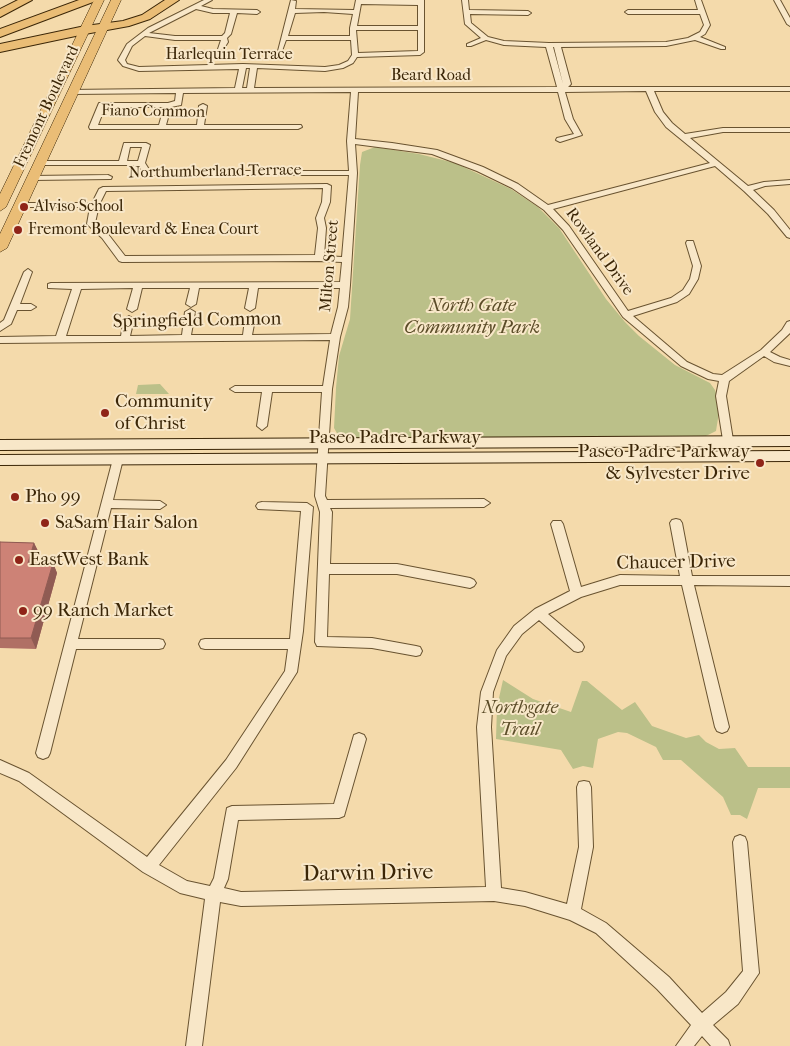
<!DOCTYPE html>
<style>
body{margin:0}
canvas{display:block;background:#f4daab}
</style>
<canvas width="790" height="1046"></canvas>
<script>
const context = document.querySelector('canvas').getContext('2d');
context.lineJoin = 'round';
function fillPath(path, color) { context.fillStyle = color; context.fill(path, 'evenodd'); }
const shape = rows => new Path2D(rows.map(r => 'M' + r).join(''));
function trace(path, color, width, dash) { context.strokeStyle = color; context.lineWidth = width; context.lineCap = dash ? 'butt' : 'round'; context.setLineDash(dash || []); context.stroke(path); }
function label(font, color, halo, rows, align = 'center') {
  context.font = font + ' "IM FELL French Canon",serif'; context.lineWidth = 4; context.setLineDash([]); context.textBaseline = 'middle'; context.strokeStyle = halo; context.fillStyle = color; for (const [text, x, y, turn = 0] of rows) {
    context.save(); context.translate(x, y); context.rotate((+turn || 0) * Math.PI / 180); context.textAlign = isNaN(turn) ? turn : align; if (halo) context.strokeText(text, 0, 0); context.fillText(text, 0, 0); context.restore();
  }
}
const green = shape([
 [375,147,419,154,455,163,511,189,538,207,559,228,606,299,625,322,639,336,675,365,710,383,715,390,720,406,716,431,700,439,347,439,338,435,334,428,336,388,339,356,350,319,360,165,362,152],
 [160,384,169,394,136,394,138,385],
 [503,680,533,699,571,712,582,681,587,681,622,710,635,702,652,726,686,738,699,735,706,742,719,749,735,748,748,767,790,767,790,788,758,788,747,819,740,815,731,815,723,797,681,760,663,760,656,747,627,733,618,732,598,739,593,768,583,766,573,769,561,750,496,739,497,707]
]);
const minor = shape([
 [204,0,212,0,201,6,213,9,257,10,260,12,257,14,237,13,231,34,227,38,228,42,223,50,218,49,221,40,175,40,145,36,132,46,125,60,127,64,139,67,243,64,325,67,339,65,348,61,352,55,351,40,286,40,282,51,278,51,291,0,296,1,295,9,354,10,356,0,424,0,424,52,420,55,357,57,353,63,343,68,325,71,257,68,254,88,557,87,546,47,504,45,486,40,471,46,467,46,467,44,481,38,465,24,462,0,468,0,469,10,528,11,531,13,528,15,470,14,471,23,488,37,504,41,549,43,666,42,688,38,700,32,704,25,700,14,628,14,625,12,628,10,698,10,695,0,701,0,710,25,705,34,700,37,725,47,725,49,721,49,695,40,666,46,561,47,571,84,568,87,790,87,790,91,654,91,663,112,672,123,685,134,723,128,790,128,790,132,723,132,690,138,748,186,764,182,790,180,790,184,765,186,753,190,774,210,790,230,790,238,787,237,768,214,744,191,715,166,553,209,569,226,628,311,671,298,683,290,690,279,693,266,686,243,687,241,693,241,701,266,698,279,689,294,677,302,633,316,687,362,713,374,722,375,761,350,782,330,787,322,790,321,790,333,770,352,780,357,790,360,790,366,774,362,764,356,729,381,726,396,733,440,738,456,737,459,729,459,723,440,716,396,719,381,708,379,681,366,623,317,563,230,544,210,512,188,477,171,432,154,355,144,357,173,350,285,348,307,340,337,332,389,325,496,327,500,484,499,490,503,484,507,330,508,332,512,330,564,397,564,470,578,474,580,476,583,474,586,470,588,397,574,329,574,327,637,372,638,416,646,420,647,422,651,420,655,416,656,372,648,317,646,315,642,320,512,315,496,322,392,272,392,267,426,262,430,257,426,262,392,235,392,230,389,235,386,323,386,330,340,0,343,0,337,56,336,72,289,48,288,48,284,51,283,340,282,342,262,319,261,122,262,119,261,102,238,87,224,90,207,19,207,15,205,19,203,92,203,99,189,103,187,327,184,331,186,330,202,324,218,326,228,324,256,342,257,349,175,144,175,139,165,39,165,35,163,39,161,119,161,124,143,146,143,150,145,145,163,150,171,349,171,347,141,351,92,183,93,181,105,171,107,166,125,197,125,199,106,203,104,207,106,204,125,301,125,302,127,298,129,90,129,89,127,99,103,168,103,175,101,176,93,72,94,69,94,69,90,235,88,239,69,139,71,123,66,118,60,127,44,148,28,204,0],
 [361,4,418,5,418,26,357,26,361,4],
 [196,9,213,13,230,13,225,33,222,36,175,36,149,33,196,9],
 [324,12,353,14,350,28,350,36,288,36,295,13,324,12],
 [356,30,418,30,418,51,358,53,356,30],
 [553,47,554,47,563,84,553,47],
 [246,68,250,68,247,88,242,88,246,68],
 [646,91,655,112,666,127,710,163,548,205,518,184,483,167,437,150,392,143,355,139,358,92,558,92,565,119,574,134,557,138,556,140,560,142,582,135,573,119,565,92,646,91],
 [105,107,164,107,159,125,98,125,105,107],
 [130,147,142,147,138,161,127,161,130,147],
 [323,188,322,202,316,218,318,228,315,255,125,256,108,234,95,223,99,205,106,191,323,188],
 [133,288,127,309,132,312,137,309,142,288,190,288,186,304,191,307,196,304,199,288,249,288,245,308,250,311,255,308,258,288,340,288,338,307,331,334,252,335,255,319,250,316,245,319,243,335,191,335,195,312,190,309,185,312,182,335,130,336,134,319,129,316,124,319,121,336,66,336,81,289,133,288],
 [774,0,780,0,790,18,790,26,787,24,774,0],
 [108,175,112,177,111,179,32,180,28,178,32,176,108,175],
 [28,269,32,272,20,304,31,304,36,307,31,310,17,310,11,324,0,331,0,323,4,320,24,272,28,269],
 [118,455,123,459,113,500,160,501,166,505,160,509,111,508,78,639,159,639,163,640,165,644,163,648,159,649,76,649,50,753,48,757,43,759,38,757,36,753,113,459,118,455],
 [262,502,307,503,313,507,303,631,297,672,236,768,159,865,187,881,210,886,214,878,227,808,232,806,334,804,354,735,359,733,364,735,366,739,344,816,339,818,238,820,228,879,224,888,241,892,486,887,477,727,481,692,497,650,514,626,535,609,570,591,551,524,553,521,561,521,563,524,581,587,620,575,680,576,670,523,672,520,676,519,680,520,682,523,692,576,790,576,790,586,694,585,729,727,727,731,722,733,717,731,715,727,682,585,620,585,581,597,548,614,582,643,584,647,582,651,578,652,574,651,539,620,522,634,506,656,493,692,491,727,501,888,525,892,567,904,579,847,577,787,579,782,584,781,589,782,591,787,593,847,581,909,606,923,669,977,702,1013,726,992,743,971,733,842,735,837,740,835,745,837,747,842,759,973,738,1004,713,1025,728,1040,730,1046,711,1046,702,1036,694,1046,676,1046,691,1025,657,989,596,933,570,920,525,906,494,901,241,906,220,902,202,1046,186,1046,205,899,180,893,143,872,19,781,0,773,0,760,29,773,147,857,226,760,285,671,288,649,205,649,201,648,199,644,201,640,205,639,290,639,301,511,258,509,256,506,258,503,262,502]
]);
const secondary = shape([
 [790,436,790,446,0,450,0,440,790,436],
 [790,451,790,461,0,465,0,455,790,451]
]);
const primary = shape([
 [94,0,104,0,6,207,0,211,0,194,94,0],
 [111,0,121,0,7,248,0,252,0,234,111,0]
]);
const motorway = shape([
 [18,0,32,0,0,17,0,9,18,0],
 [79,0,95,0,93,2,0,37,0,29,79,0],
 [165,0,179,0,150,19,129,26,85,34,0,52,0,44,85,26,123,21,142,15,165,0]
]);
const wall = shape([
 [0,542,34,543,39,553,36,563,53,563,57,573,36,649,0,648]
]);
const shadedWall = shape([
 [34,543,39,553,33,573,28,563],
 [53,563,57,573,36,649,31,638]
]);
const building = shape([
 [0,542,34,543,28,563,53,563,31,638,0,638,0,542]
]);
const markers = [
 [24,207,5,"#8f2418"],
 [18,230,5,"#8f2418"],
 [105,413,5,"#8f2418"],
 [760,463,5,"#8f2418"],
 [15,497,5,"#8f2418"],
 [45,523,5,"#8f2418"],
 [19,560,5,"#8f2418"],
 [23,611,5,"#8f2418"]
];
const farStreetnames = [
 ["Harlequin Terrace",229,55],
 ["Beard Road",431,76],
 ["Fremont Boulevard",47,107,-65],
 ["Fiano Common",153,112,1],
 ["Northumberland Terrace",215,172,-1],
 ["Rowland Drive",599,252,54],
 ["Milton Street",330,266,-85]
];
const farPoinames = [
 ["Alviso School",34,207],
 ["Fremont Boulevard & Enea Court",28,230]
];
const parkNames = [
 ["North Gate",472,306],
 ["Community Park",472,328],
 ["Northgate",520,708],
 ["Trail",520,730]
];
const streetNames = [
 ["Springfield Common",197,321,-1],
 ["Paseo Padre Parkway",395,438],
 ["Chaucer Drive",676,563,-1]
];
const poiNames = [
 ["Community",115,402],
 ["of Christ",115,424],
 ["Paseo Padre Parkway",750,452,"right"],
 ["& Sylvester Drive",750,474,"right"],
 ["Pho 99",25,497],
 ["SaSam Hair Salon",55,523],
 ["EastWest Bank",29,560],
 ["99 Ranch Market",33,611]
];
const nearStreetnames = [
 ["Darwin Drive",368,874,-1]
];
fillPath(green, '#bbc089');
trace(minor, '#695330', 2);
trace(secondary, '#3b2607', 2);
trace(primary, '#3b2607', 1);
trace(motorway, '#3b2607', 2);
fillPath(minor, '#f8e7c8');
fillPath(secondary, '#f8e7c8');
fillPath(primary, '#eabd76');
fillPath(motorway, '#eabd76');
fillPath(wall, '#b07065');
fillPath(shadedWall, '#905b53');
fillPath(building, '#cd8276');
trace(building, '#905b53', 1);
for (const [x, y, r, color] of markers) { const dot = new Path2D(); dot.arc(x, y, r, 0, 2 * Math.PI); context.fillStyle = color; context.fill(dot); trace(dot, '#f8e7c8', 2); }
label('16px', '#3b2607', '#f8e7c8', farStreetnames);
label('16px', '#3b2607', '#f8e7c8', farPoinames, 'left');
label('italic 19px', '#5b4c28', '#f8e7c8', parkNames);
label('19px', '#3b2607', '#f8e7c8', streetNames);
label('19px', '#3b2607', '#f8e7c8', poiNames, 'left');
label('22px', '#3b2607', '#f8e7c8', nearStreetnames);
</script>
